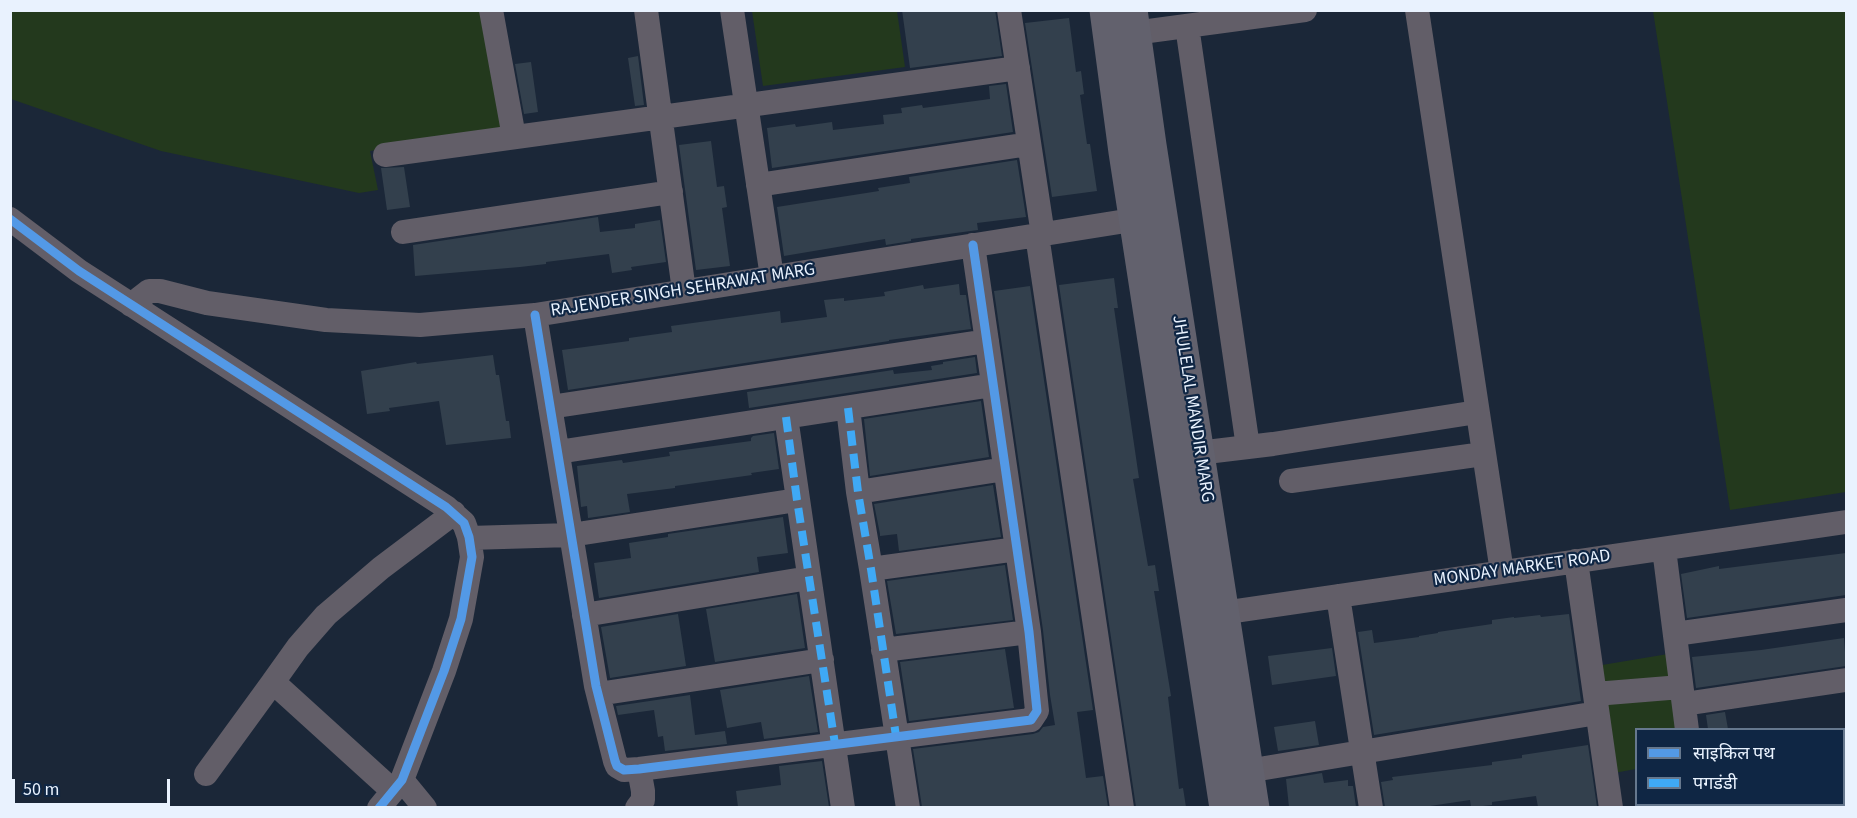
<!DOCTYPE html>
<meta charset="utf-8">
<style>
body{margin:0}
#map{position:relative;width:1857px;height:818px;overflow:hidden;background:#1b2738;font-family:"Source Sans 3","Noto Sans Devanagari",sans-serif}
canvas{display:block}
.frame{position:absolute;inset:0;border:12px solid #e9f2fe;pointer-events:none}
.legend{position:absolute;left:1635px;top:728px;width:210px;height:78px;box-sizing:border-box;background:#0f2644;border:2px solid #66788e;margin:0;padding:8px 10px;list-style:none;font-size:18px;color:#e9f2fe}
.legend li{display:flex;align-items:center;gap:12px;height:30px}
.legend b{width:30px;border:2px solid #66788e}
.scale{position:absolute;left:12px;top:779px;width:158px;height:27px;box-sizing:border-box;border:3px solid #e9f2fe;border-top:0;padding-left:8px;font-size:18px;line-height:21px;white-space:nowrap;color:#e9f2fe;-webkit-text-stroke:4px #0f2644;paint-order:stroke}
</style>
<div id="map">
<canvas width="1857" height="818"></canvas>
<div class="frame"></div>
<ul class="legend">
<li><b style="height:8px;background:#5399e6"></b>साइकिल पथ</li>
<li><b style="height:8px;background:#3fa9f5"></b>पगडंडी</li>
</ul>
<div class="scale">50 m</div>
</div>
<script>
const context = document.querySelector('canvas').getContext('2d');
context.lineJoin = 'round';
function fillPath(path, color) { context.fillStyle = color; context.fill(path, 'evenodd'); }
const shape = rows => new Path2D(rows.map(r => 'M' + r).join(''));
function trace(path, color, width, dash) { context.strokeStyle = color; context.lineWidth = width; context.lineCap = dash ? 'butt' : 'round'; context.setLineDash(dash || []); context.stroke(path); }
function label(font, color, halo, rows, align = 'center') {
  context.font = font + ' "Source Sans 3",sans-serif'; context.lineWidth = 4.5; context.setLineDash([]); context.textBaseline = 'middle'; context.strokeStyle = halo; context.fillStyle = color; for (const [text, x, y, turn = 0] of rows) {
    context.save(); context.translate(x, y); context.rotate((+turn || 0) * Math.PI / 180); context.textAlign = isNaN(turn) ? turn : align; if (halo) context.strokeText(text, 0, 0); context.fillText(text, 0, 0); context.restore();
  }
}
const green = shape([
 [11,11,480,11,505,129,370,151,378,190,359,193,161,151,11,99],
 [752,11,897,11,905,67,763,86],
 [1653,11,1846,11,1846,492,1730,510],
 [1668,654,1680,729,1636,730,1636,769,1614,773,1596,666]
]);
const building = shape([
 [902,10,995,10,1002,56,910,68],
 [1069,18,1076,72,1081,71,1084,94,1080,95,1087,144,1090,144,1097,191,1052,197,1025,23],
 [638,56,644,105,635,106,628,58],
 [531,62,538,112,524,114,515,64],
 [1006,84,1013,132,772,168,767,128,795,124,796,127,832,122,833,130,884,124,883,115,902,113,901,108,922,105,923,108,990,99,989,86],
 [711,141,717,187,724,186,727,207,722,208,730,266,696,270,679,145],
 [1017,160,1026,217,977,223,978,230,911,239,911,241,886,245,885,239,784,256,777,207,879,191,878,188,910,183,909,177],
 [404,167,410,207,387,210,381,168],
 [598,217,600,232,635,228,635,224,660,220,666,262,631,267,632,270,612,273,609,254,546,262,546,264,520,267,415,276,413,245],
 [1114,278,1118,308,1114,308,1139,478,1133,479,1148,566,1155,565,1159,591,1154,591,1171,696,1168,697,1179,789,1183,788,1186,807,1136,807,1059,285],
 [959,284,960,295,966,295,971,329,889,340,889,341,568,390,562,350,629,341,629,338,672,332,671,326,780,311,781,323,827,317,824,300,844,298,844,301,885,296,884,292,923,285,924,289],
 [1030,286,1093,710,1077,712,1086,778,1103,776,1108,807,922,807,913,749,1033,734,1039,732,1043,727,1055,725,1050,695,1043,630,994,291],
 [493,355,496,375,499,375,506,421,509,421,511,438,446,445,439,401,389,408,390,411,367,414,361,371,416,362,417,364],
 [975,357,977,373,749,408,747,392,893,370,894,374,932,370,931,366,943,364,943,362],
 [981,401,989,457,870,476,864,419],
 [774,433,779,469,751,473,752,475,675,486,675,488,627,494,630,512,588,518,587,506,581,507,577,466,622,460,623,463,670,456,669,452,751,441,751,438,753,436],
 [993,485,1001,537,899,551,897,534,880,536,880,534,874,504],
 [783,517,788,553,757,557,759,572,599,598,594,563,631,558,629,543,668,537,668,534],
 [1846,553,1846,595,1687,618,1681,574,1719,566,1719,569],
 [1005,565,1013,620,896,634,887,581],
 [797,594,805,648,715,662,706,609],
 [678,614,686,666,610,678,601,627],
 [1569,614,1581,701,1374,735,1358,632,1372,630,1374,643,1419,637,1419,636,1438,633,1438,632,1492,624,1492,620,1514,617,1514,618,1540,615,1541,617],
 [1844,638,1846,666,1696,688,1692,657,1761,650],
 [1332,648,1336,676,1272,685,1268,656],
 [1005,649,1014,708,909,721,900,662],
 [809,676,818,732,764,739,761,722,727,728,720,690],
 [690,695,695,735,725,731,727,744,665,751,663,736,658,737,654,710,618,715,616,706],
 [1725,712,1728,729,1708,729,1706,715],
 [1315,721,1319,745,1278,751,1274,727],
 [1588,745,1597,807,1538,807,1536,796,1492,802,1492,805,1474,807,1471,807,1470,800,1430,806,1430,807,1385,807,1381,782,1393,780,1392,777,1492,765,1492,762,1522,758,1522,755],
 [822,761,829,807,738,807,736,791,781,785,779,766],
 [1322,773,1324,783,1348,780,1348,786,1353,786,1356,807,1289,807,1286,779]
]);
const street = shape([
 [491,10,514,137],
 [646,10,684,291],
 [732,10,772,277],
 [1009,10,1043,235],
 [1417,10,1502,572],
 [1187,26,1248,447],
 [1134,33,1305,10],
 [385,155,1018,68],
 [758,185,1029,144],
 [10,219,79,271,446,507,464,523,469,537,472,557,461,619,444,671,402,780,379,808],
 [403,232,671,192],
 [1037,235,1122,808],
 [131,305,149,291,160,291,207,303,326,320,420,325,535,315,1151,217],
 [535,315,596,686,615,761,617,766,624,770,639,769,1031,720,1037,711,1029,632,973,245],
 [550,407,987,341],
 [848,408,858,492,871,569,908,808],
 [786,417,843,808],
 [558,452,993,385],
 [1198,453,1273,444,1477,412],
 [1291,481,1483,454],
 [858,492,1005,469],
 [469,538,571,535,797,500],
 [1664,549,1687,730],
 [1576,561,1611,808],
 [871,569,1017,549],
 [1338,596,1371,808],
 [584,615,809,578],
 [1208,615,1846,522],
 [1675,634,1846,610],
 [883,650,1029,632],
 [598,694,822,660],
 [1595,694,1681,687],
 [1684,704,1846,680],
 [1844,745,1846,745],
 [1247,771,1597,713],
 [206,774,273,682],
 [402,780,425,808],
 [393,791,273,682,298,647,326,615,381,568,454,513],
 [1697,804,1697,808],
 [637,808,643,800,643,791,639,769]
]);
const secondary = shape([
 [1106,10,1125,152,1226,808],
 [1131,10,1150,145,1253,808]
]);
const quiet = shape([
 [848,408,858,492,871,569,896,736],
 [786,417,797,500,835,744]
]);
const cycleway = shape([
 [10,219,79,271,446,507,464,523,469,537,472,557,461,619,444,671,402,780,379,808],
 [535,315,596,686,615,761,617,766,624,770,639,769,1031,720,1037,711,1029,632,973,245]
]);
const streetNames = [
 ["RAJENDER SINGH SEHRAWAT MARG",683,291,-9],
 ["JHULELAL MANDIR MARG",1192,409,81],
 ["MONDAY MARKET ROAD",1522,569,-8]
];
fillPath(green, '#23391d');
fillPath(building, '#33404d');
trace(street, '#625e68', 24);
trace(secondary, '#62616d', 33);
trace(quiet, '#3fa9f5', 8, [15, 8]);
trace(cycleway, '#5399e6', 9);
label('18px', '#e9f2fe', '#0f2644', streetNames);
</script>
